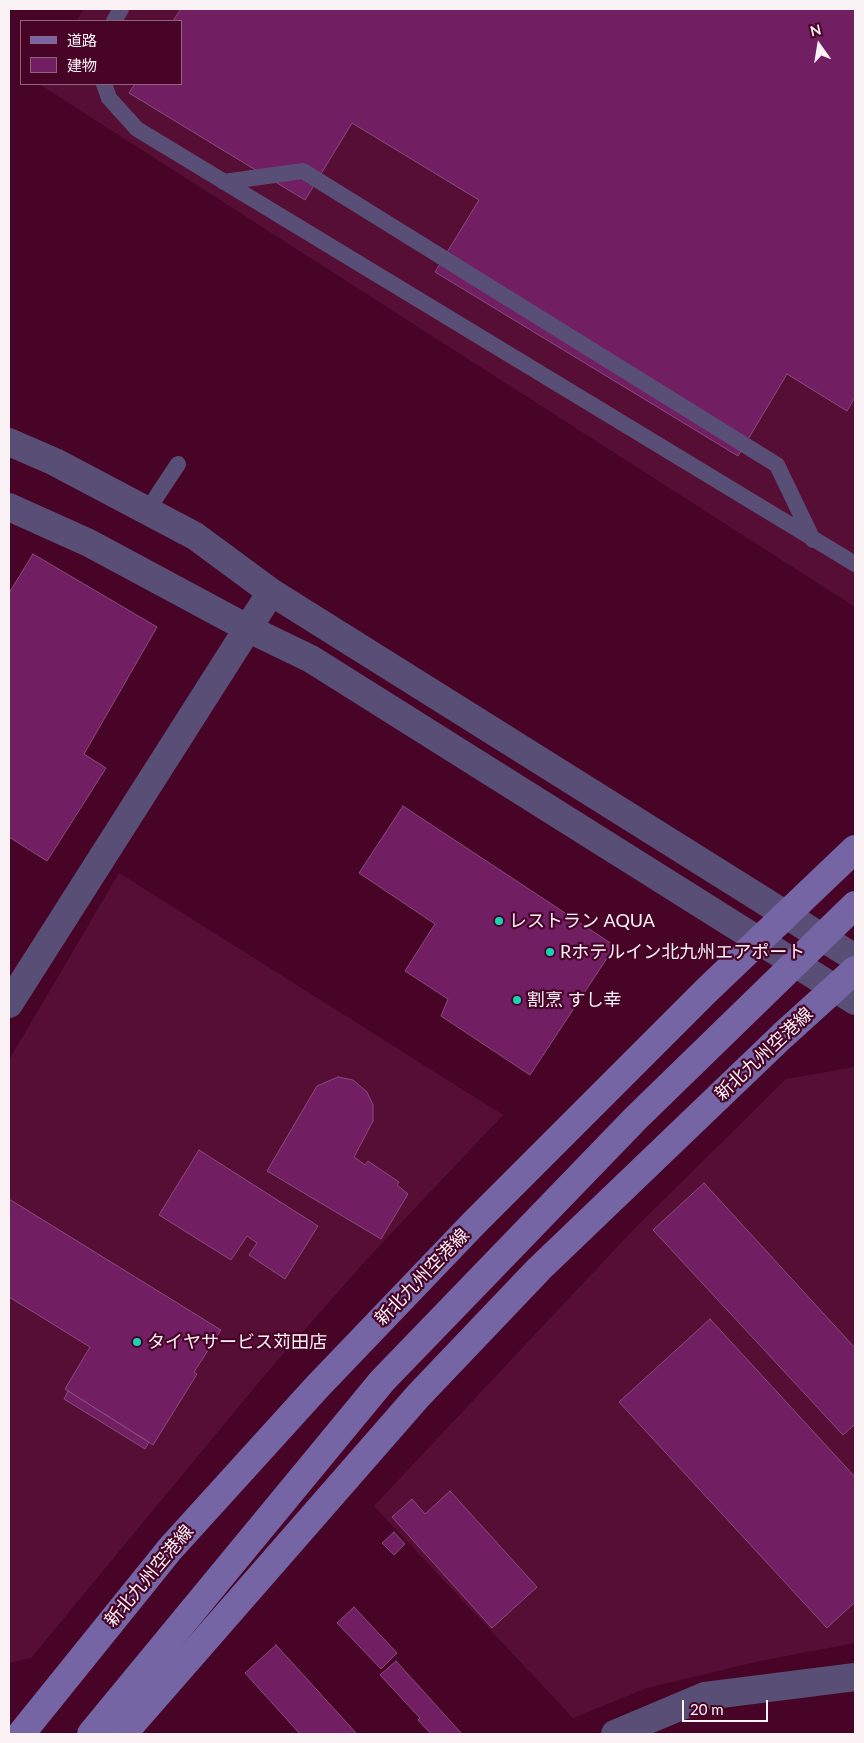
<!DOCTYPE html>
<meta charset="utf-8">
<style>
body{margin:0}
#map{position:relative;width:864px;height:1743px;overflow:hidden;background:#470427;font-family:Lato,"Noto Sans JP",sans-serif}
canvas{display:block}
.frame{position:absolute;inset:0;border:10px solid #fbf2f5;pointer-events:none}
.legend{position:absolute;left:20px;top:20px;width:162px;height:65px;box-sizing:border-box;background:#470427;border:1px solid #8f6379;margin:0;padding:6px 9px;list-style:none;font-size:15px;color:#fbf2f5}
.legend li{display:flex;align-items:center;gap:10px;height:25px}
.legend b{width:25px;border:1px solid #8f6379}
.north{position:absolute;left:794px;top:20px;width:50px;height:50px;-webkit-text-stroke:4px #470427;paint-order:stroke;rotate:347deg;font-size:14px;font-weight:700;line-height:20px;text-align:center;color:#fbf2f5}
.north::after{content:'';display:block;margin:auto;width:18px;height:22px;background:#fbf2f5;clip-path:polygon(50% 0,100% 100%,50% 72%,0 100%)}
.scale{position:absolute;left:682px;top:1700px;width:86px;height:22px;box-sizing:border-box;border:2px solid #fbf2f5;border-top:0;padding-left:6px;font-size:15px;line-height:18px;white-space:nowrap;color:#fbf2f5;-webkit-text-stroke:4px #470427;paint-order:stroke}
</style>
<div id="map">
<canvas width="864" height="1743"></canvas>
<div class="frame"></div>
<ul class="legend">
<li><b style="height:6px;background:#7665a4"></b>道路</li>
<li><b style="height:14px;background:#711e63"></b>建物</li>
</ul>
<div class="north">N</div>
<div class="scale">20 m</div>
</div>
<script>
const context = document.querySelector('canvas').getContext('2d');
context.lineJoin = 'round';
function fillPath(path, color) { context.fillStyle = color; context.fill(path, 'evenodd'); }
const shape = rows => new Path2D(rows.map(r => 'M' + r).join(''));
function trace(path, color, width, dash) { context.strokeStyle = color; context.lineWidth = width; context.lineCap = dash ? 'butt' : 'round'; context.setLineDash(dash || []); context.stroke(path); }
function label(font, color, halo, rows, align = 'center') {
  context.font = font + ' Lato,"Noto Sans JP",sans-serif'; context.lineWidth = 4.5; context.setLineDash([]); context.textBaseline = 'middle'; context.strokeStyle = halo; context.fillStyle = color; for (const [text, x, y, turn = 0] of rows) {
    context.save(); context.translate(x, y); context.rotate((+turn || 0) * Math.PI / 180); context.textAlign = isNaN(turn) ? turn : align; if (halo) context.strokeText(text, 0, 0); context.fillText(text, 0, 0); context.restore();
  }
}
const built = shape([
 [84,9,855,9,855,607,39,84,181,84,181,21,76,21],
 [119,873,503,1115,367,1259,264,1376,31,1658,9,1663,9,1060],
 [855,1067,855,1643,760,1661,647,1688,573,1718,374,1506,634,1229,786,1079]
]);
const building = shape([
 [181,9,855,9,855,397,847,411,787,374,738,456,435,272,479,200,352,123,305,200,129,93,135,84,181,84,181,21,173,21,181,9],
 [33,554,157,627,84,754,106,768,47,861,9,837,9,593,33,554],
 [403,806,615,946,530,1075,441,1016,448,999,405,971,435,924,359,873,403,806],
 [338,1077,353,1080,367,1092,373,1105,373,1121,354,1157,365,1165,368,1161,399,1182,397,1185,408,1194,381,1239,267,1171,317,1086,338,1077],
 [199,1150,318,1226,285,1279,249,1255,257,1243,247,1236,231,1260,159,1215,199,1150],
 [704,1183,855,1348,855,1424,843,1435,653,1230,704,1183],
 [9,1199,221,1330,194,1372,197,1374,153,1445,65,1389,90,1347,9,1297,9,1199],
 [710,1319,855,1477,855,1602,827,1628,619,1402,710,1319],
 [68,1391,149,1442,145,1449,64,1399,68,1391],
 [450,1491,537,1587,492,1628,392,1517,412,1499,425,1514,450,1491],
 [394,1532,405,1544,394,1555,382,1543,394,1532],
 [354,1607,397,1653,381,1669,337,1623,354,1607],
 [276,1645,357,1734,300,1734,245,1673,276,1645],
 [396,1661,462,1734,431,1734,418,1720,420,1718,380,1675,396,1661]
]);
const service = shape([
 [114,21,121,9],
 [104,84,109,98,137,129,855,564],
 [224,182,303,171,777,465,813,540],
 [147,511,178,464]
]);
const minor = shape([
 [9,1004,271,592]
]);
const tertiary = shape([
 [9,442,55,462,195,536,271,592,855,958],
 [9,507,89,543,249,629,311,659,855,1001],
 [615,1734,705,1696,855,1677]
]);
const secondary = shape([
 [21,1734,170,1549,317,1387,474,1223,707,990,855,849],
 [123,1734,418,1396,539,1269,782,1036,855,970]
]);
const secondaryBridge = shape([
 [91,1734,382,1381,636,1118,855,905]
]);
const markers = [
 [499,921,5,"#16d5b3"],
 [550,952,5,"#16d5b3"],
 [517,1000,5,"#16d5b3"],
 [137,1342,5,"#16d5b3"]
];
const poiNames = [
 ["レストラン AQUA",509,921],
 ["Rホテルイン北九州エアポート",560,952],
 ["割烹 すし幸",527,1000],
 ["タイヤサービス苅田店",147,1342]
];
const streetNames = [
 ["新北九州空港線",764,1054,-43],
 ["新北九州空港線",422,1277,-46],
 ["新北九州空港線",149,1576,-50]
];
fillPath(built, '#570e35');
fillPath(building, '#711e63');
trace(building, '#884c7b', 1);
trace(service, '#594f76', 16);
trace(minor, '#594f76', 28);
trace(tertiary, '#594f76', 28);
trace(secondary, '#7665a4', 28);
trace(secondaryBridge, '#7665a4', 28);
for (const [x, y, r, color] of markers) { const dot = new Path2D(); dot.arc(x, y, r, 0, 2 * Math.PI); context.fillStyle = color; context.fill(dot); trace(dot, '#470427', 2); }
label('18px', '#fbf2f5', '#470427', poiNames, 'left');
label('18px', '#fbf2f5', '#470427', streetNames);
</script>
